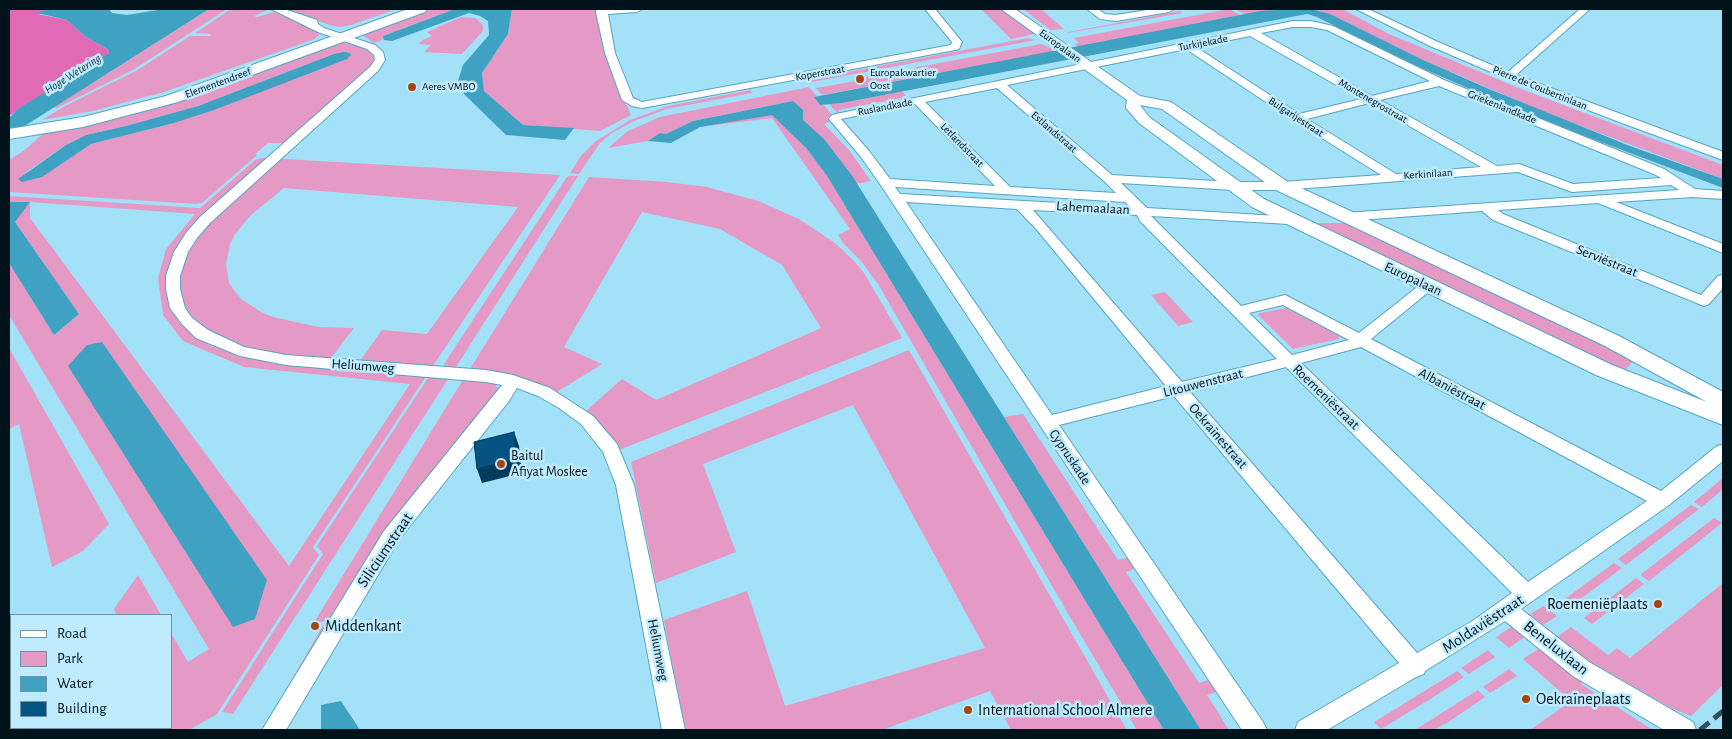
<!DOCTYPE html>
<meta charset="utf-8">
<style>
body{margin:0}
#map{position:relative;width:1732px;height:739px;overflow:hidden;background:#a3e1f8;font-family:"Alegreya Sans",sans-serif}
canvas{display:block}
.frame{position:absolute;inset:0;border:10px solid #00121a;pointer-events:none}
.legend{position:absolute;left:10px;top:614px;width:162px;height:115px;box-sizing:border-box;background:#beebfd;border:1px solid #7294a2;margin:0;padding:6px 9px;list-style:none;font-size:15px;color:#00121a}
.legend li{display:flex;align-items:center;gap:10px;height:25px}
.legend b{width:25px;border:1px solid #7294a2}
</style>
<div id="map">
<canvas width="1732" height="739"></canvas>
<div class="frame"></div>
<ul class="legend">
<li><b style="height:6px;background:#fff"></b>Road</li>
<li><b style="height:14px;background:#e59ac6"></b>Park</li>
<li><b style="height:14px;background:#40a2c3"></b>Water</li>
<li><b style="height:14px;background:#055382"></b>Building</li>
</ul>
</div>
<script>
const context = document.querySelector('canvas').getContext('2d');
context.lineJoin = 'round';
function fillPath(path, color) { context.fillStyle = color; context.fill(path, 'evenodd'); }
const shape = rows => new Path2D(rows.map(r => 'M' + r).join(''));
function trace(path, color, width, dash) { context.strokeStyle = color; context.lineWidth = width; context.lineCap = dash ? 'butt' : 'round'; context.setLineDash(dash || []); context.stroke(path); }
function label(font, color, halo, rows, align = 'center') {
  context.font = font + ' "Alegreya Sans",sans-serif'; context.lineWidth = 5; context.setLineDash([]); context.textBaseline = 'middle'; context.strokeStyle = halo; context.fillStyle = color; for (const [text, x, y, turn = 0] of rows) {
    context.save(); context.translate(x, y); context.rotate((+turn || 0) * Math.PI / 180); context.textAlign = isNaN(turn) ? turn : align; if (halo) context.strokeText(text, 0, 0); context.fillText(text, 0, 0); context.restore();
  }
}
const green = shape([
 [209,9,227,9,133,70,57,108,53,108],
 [231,9,270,9,254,16,257,17,274,12,318,32,319,35,315,39,164,92,93,111,42,120,65,106,136,71,190,36,210,36,211,34,195,33],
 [282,9,397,9,351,25,341,27,333,26],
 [425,9,455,9,383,36,384,39,374,43,362,35,367,30],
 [512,9,596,9,608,63,631,115,600,131,523,125,518,122,484,91,482,73,508,34],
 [981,9,1005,9,1039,33,1011,39],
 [1023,9,1041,9,1064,29,1050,30],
 [1229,9,1240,15,1079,47,1075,44,1079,43,1074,38],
 [1243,9,1339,9,1344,10,1389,34,1526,91,1723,165,1723,179,1551,115,1421,59,1341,20,1319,11,1290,9,1244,14,1237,10],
 [1180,11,1183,13,1067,33,1069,32],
 [461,17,475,18,483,25,483,31,462,54,424,52,431,45,418,44,423,40,432,36,427,32],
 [1028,38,1036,40,812,82,810,79],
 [341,42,362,47,371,53,374,59,371,66,284,143,268,143,255,154,257,155,202,203,196,204,9,192,9,160,22,152,43,134,104,119],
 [334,54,174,123,91,144,23,174,66,145,86,135,126,126,198,106],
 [1041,44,1058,51,822,95,816,88,867,79,865,77],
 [809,87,817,96,815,97,820,105,824,105,832,115,827,118,830,122,824,124,849,150,871,181,856,184,836,154,803,120,793,101,693,121,666,134,660,133,648,141,608,148,628,131,660,117],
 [750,90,752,93,667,109,634,121,612,133,599,144,579,174,570,173,581,156,596,141,630,120,668,106],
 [902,91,907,97,838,110,840,113,838,114,829,104,842,103],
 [763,115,772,115,782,123,806,148,827,176,1164,730,1137,730,1070,617,878,284,861,261,844,244,838,235,850,229,772,118,700,127],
 [261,158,269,158,203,217,166,279,167,298,179,322,197,338,211,346,251,359,291,364,427,375,313,547,319,555,217,714,189,730,57,730,70,728,171,728,171,633,188,662,209,649,9,315,9,263,54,335,79,314,15,222,9,196,200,208,255,160],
 [30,202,195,214,166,249,158,278,163,315,183,341,244,367,410,384,289,566,30,218],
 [68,366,255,619,142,480],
 [284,159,560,175,433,366,360,361,382,330,427,334,518,207,284,188,251,215,235,234,230,244,226,264,229,283,241,299,261,312,273,317,318,327,354,328,330,359,278,354,249,349,224,339,204,328,190,314,184,304,179,290,180,272,185,254,202,229,273,163],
 [570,176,578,176,463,356,455,368,446,368,444,364,567,177],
 [589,177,667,182,707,187,758,201,799,219,835,243,855,262,864,273,902,338,619,450,604,428,586,411,622,379,656,400,821,328,782,265,720,229,642,212,564,347,602,364,557,392,520,378,470,369],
 [1313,223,1348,223,1501,293,1634,360,1626,369,1613,368],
 [1165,292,1193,322,1178,326,1151,295],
 [1286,308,1339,336,1339,339,1293,349,1258,315,1260,313],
 [9,348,109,524,83,551,52,567,19,424,9,429],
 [909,350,1127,730,1011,730,990,691,882,730,685,730,664,620,747,591,785,706,985,648,853,405,703,464,736,552,656,583,631,462],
 [430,375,450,376,233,714,222,712,323,554,317,546],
 [464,378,495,384,499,390,270,718,325,622,315,621],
 [1023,414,1118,560,1130,557,1137,568,1126,572,1199,683,1211,679,1219,691,1207,695,1229,730,1201,730,1004,417],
 [1723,478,1723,489,1702,507,1694,502],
 [1691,505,1699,509,1626,565,1618,559],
 [1714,518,1722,523,1649,581,1640,575],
 [1614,563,1622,568,1570,607,1562,601],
 [138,575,161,615,116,615,114,609],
 [1636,578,1644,584,1592,624,1584,618],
 [1723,583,1723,685,1691,716,1671,708,1592,663,1591,664,1557,637,1571,627,1608,655,1617,648,1630,658],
 [1544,606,1557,616,1543,625,1530,614],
 [1513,626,1526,636,1509,648,1496,637],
 [1540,648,1582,682,1581,684,1653,730,1530,730,1571,701,1523,659],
 [1488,650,1495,657,1469,674,1461,668],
 [1509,669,1517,676,1490,693,1483,687],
 [1457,671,1464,677,1432,698,1381,729,1374,722],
 [1478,690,1485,697,1453,719,1434,730,1415,730]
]);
const forest = shape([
 [9,9,49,9,38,14,67,20,86,37,109,50,109,53,9,116]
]);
const water = shape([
 [49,9,109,9,112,13,127,15,164,9,209,9,9,136,9,118,18,109,109,53,109,50,86,37,67,20,37,13],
 [455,9,512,9,508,34,482,73,484,91,523,125,574,128,565,140,506,135,464,94,458,81,463,65,489,35,488,21,480,16,469,13,392,41,384,40,383,36],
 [1297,9,1311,9,1330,14,1421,59,1489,89,1630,146,1723,179,1723,188,1537,118,1410,63,1317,17,1307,14,842,103,820,105,814,97,1260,11],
 [344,52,350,53,351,55,347,59,214,110,174,123,91,144,42,177,22,182,18,179,66,145,86,135,126,126,198,106,334,54],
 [793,101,803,110,803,120,824,139,851,174,1201,730,1164,730,827,176,806,148,772,115,700,127,671,143,648,141,660,133,666,134,693,121],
 [9,202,30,202,15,222,79,314,54,335,9,263],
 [102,342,267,580,255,619,233,627,68,366,87,345],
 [341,701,360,730,321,730,321,705]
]);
const minor = shape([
 [271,9,284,9,317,20,318,24,324,28,375,45,383,52,385,60,378,71,210,223,197,238,188,252,180,276,180,289,185,308,192,318,208,330,244,347,286,355,486,370,513,375,550,388,593,416,617,444,634,485,685,730,662,730,616,485,603,452,581,424,559,408,538,396,517,388,509,401,398,541,286,730,262,730,384,531,502,385,486,382,286,365,240,356,196,338,182,324,170,308,166,289,166,276,174,252,186,233,200,217,370,67,375,60,374,55,367,49,318,32,271,9],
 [597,9,642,9,637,12,608,14,615,53,633,98,642,102,951,45,952,42,925,9,935,9,962,42,959,49,955,50,642,108,632,106,622,100,605,53,596,12,597,9],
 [1087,9,1098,9,1105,14,1116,15,1154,9,1174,9,1169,12,1116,21,1100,19,1087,9],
 [1356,9,1368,9,1438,42,1508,72,1580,9,1590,9,1516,75,1723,152,1723,160,1622,123,1505,78,1430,46,1356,9],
 [1293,21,1311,21,1333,26,1444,80,1664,169,1695,189,1723,191,1723,199,1692,197,1616,202,1723,244,1723,253,1598,203,1498,210,1503,214,1701,295,1718,276,1723,275,1723,288,1709,304,1704,306,1493,220,1482,211,1345,221,1338,217,1345,213,1679,190,1671,185,1572,192,1518,172,1282,190,1233,190,1121,183,1147,208,1294,217,1296,220,1294,223,1289,224,1151,216,1241,306,1285,295,1359,333,1416,288,1430,283,1435,284,1437,287,1435,290,1426,294,1371,339,1661,491,1717,446,1723,445,1723,461,1669,505,1521,609,1589,662,1693,722,1696,730,1664,730,1573,676,1505,621,1425,671,1424,674,1416,677,1327,730,1295,730,1298,722,1399,663,1174,396,1059,425,1263,722,1267,730,1242,730,880,184,861,157,829,119,832,115,836,114,1293,21],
 [1293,27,1311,27,1327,30,1430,81,1372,96,1261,33,1293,27],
 [1250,36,1361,99,1299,114,1196,47,1250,36],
 [1186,49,1293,120,1381,175,1282,182,1233,182,1112,175,1007,85,1186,49],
 [1439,86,1656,175,1661,178,1573,184,1519,164,1497,166,1380,100,1439,86],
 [997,88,1105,182,1116,193,1010,187,925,102,997,88],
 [1369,103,1481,167,1396,174,1307,119,1369,103],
 [915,104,995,186,890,179,869,151,841,119,915,104],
 [895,187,1125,202,1130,207,900,194,895,187],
 [906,202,1017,209,1037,230,1166,386,1052,415,906,202],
 [1033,210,1137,215,1140,221,1277,359,1182,382,1033,210],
 [1283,305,1349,340,1292,355,1249,313,1283,305],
 [1361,347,1647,501,1528,582,1301,363,1361,347],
 [1286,367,1512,593,1471,622,1417,653,1190,392,1286,367]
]);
const tertiary = shape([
 [1001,9,1015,9,1140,96,1171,102,1288,182,1619,336,1723,392,1723,425,1596,375,1252,207,1139,123,1126,108,1127,100,1001,9],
 [1140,105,1162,109,1276,190,1605,346,1707,402,1612,365,1264,199,1149,117,1140,105]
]);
const secondary = shape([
 [408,9,427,9,425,12,178,102,83,127,9,139,9,129,83,117,166,96,408,9]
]);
const rail = shape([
 [1700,730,1723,711]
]);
const shadedWall = shape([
 [514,432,519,446,522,473,482,483,477,469]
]);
const building = shape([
 [514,432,517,459,477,469,474,442,514,432]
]);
const markers = [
 [860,79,5,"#a8450f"],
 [412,87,5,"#a8450f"],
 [501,464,5,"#a8450f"],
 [1658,604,5,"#a8450f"],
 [315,626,5,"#a8450f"],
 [1526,699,5,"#a8450f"],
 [968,710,5,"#a8450f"]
];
const farStreetnames = [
 ["Turkijekade",1203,43,-11],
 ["Europalaan",1060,46,36],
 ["Koperstraat",820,73,-10],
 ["Elementendreef",218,83,-20],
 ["Pierre de Coubertinlaan",1540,88,22],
 ["Montenegrostraat",1373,101,30],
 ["Ruslandkade",885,107,-11],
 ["Griekenlandkade",1502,107,22],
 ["Bulgarijestraat",1296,117,33],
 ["Estlandstraat",1054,132,41],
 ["Letlandstraat",962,145,46],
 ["Kerkinilaan",1428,174,-4]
];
const farPoinames = [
 ["Europakwartier",870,73],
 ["Oost",870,86],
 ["Aeres VMBO",422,87]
];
const farWaternames = [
 ["Hoge Wetering",73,74,-32]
];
const streetNames = [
 ["Lahemaalaan",1093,208,3],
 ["Serviëstraat",1607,261,22],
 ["Europalaan",1413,279,25],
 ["Heliumweg",363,366,4],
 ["Litouwenstraat",1203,383,-14],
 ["Albaniëstraat",1452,389,28],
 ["Roemeniëstraat",1326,397,44],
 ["Oekraïnestraat",1218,436,49],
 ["Cypruskade",1070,457,56],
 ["Heliumweg",658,650,79]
];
const poiNames = [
 ["Baitul",511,456],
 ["Afiyat Moskee",511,472]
];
const nearStreetnames = [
 ["Siliciumstraat",385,550,-56],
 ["Moldaviëstraat",1483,624,-33],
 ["Beneluxlaan",1556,648,38]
];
const nearPoinames = [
 ["Roemeniëplaats",1648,604,"right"],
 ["Middenkant",325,626],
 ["Oekraïneplaats",1536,699],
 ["International School Almere",978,710]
];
fillPath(green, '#e59ac6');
fillPath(forest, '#e06ab5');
fillPath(water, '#40a2c3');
trace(minor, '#55a5c1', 2);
trace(tertiary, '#55a5c1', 2);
trace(secondary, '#55a5c1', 2);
fillPath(minor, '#fff');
fillPath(tertiary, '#fff');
fillPath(secondary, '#fff');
trace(rail, '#304f5b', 5, [12, 6]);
fillPath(shadedWall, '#043a5b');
fillPath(building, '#055382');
trace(building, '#043a5b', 1);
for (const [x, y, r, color] of markers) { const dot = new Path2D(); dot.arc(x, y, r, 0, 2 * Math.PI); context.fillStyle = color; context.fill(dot); trace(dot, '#beebfd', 2); }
label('11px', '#00121a', '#beebfd', farStreetnames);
label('11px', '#00121a', '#beebfd', farPoinames, 'left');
label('italic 12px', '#1a3842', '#beebfd', farWaternames);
label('14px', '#00121a', '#beebfd', streetNames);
label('14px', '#00121a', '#beebfd', poiNames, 'left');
label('16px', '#00121a', '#beebfd', nearStreetnames);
label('16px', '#00121a', '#beebfd', nearPoinames, 'left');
</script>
